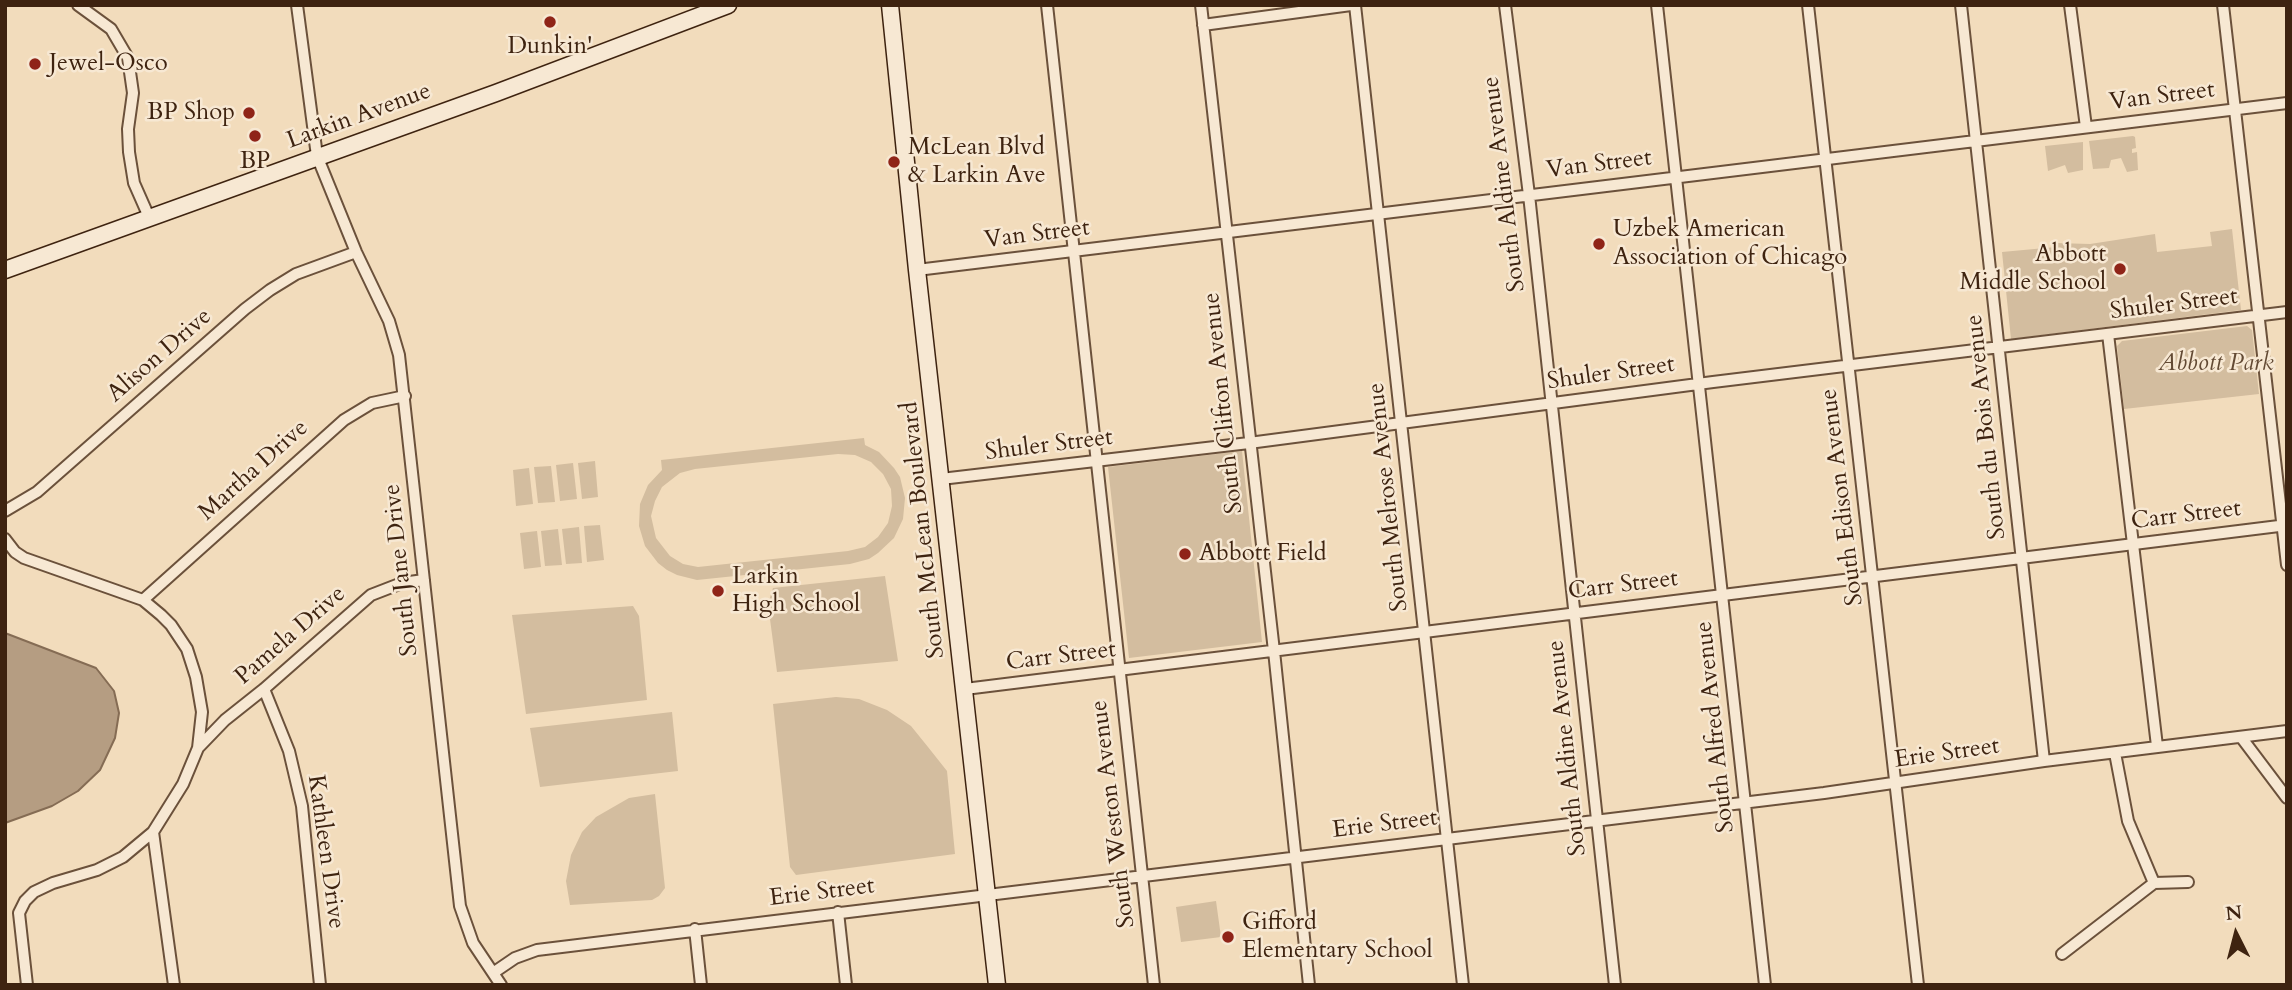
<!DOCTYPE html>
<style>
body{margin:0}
#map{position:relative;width:2292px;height:990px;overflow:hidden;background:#f2dcbc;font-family:Cardo,serif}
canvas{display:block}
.frame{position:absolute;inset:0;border:7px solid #3e2310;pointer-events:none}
.north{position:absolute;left:2201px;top:899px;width:70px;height:70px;-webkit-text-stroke:5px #f7e8d3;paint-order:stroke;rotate:354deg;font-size:19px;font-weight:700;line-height:28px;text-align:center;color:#3e2310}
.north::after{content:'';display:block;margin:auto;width:24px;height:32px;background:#3e2310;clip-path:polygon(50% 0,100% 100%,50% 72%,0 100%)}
</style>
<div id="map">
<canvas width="2292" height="990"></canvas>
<div class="frame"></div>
<div class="north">N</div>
</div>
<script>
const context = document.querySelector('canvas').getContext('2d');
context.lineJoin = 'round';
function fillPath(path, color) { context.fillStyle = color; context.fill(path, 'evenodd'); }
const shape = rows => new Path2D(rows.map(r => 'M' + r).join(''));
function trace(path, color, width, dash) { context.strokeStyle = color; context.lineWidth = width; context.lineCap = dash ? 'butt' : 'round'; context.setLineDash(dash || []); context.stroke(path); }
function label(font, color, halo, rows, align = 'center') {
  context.font = font + ' Cardo,serif'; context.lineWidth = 5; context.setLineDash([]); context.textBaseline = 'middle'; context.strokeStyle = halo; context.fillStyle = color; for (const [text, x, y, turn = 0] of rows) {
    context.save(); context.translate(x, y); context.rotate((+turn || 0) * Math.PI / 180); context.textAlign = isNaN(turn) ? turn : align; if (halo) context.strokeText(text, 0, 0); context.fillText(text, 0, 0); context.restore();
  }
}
const green = shape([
 [2133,136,2135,137,2136,148,2132,149,2132,153,2137,152,2138,170,2127,172,2121,158,2111,160,2109,168,2093,169,2089,141],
 [2083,142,2083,170,2068,173,2065,165,2048,171,2045,146],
 [2232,229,2241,310,2011,339,2002,252,2056,247,2056,243,2090,244,2155,234,2157,252,2212,246,2210,232],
 [2247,326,2252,330,2259,394,2124,409,2117,346,2122,341],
 [864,438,865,445,879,452,894,468,900,477,905,498,903,519,894,538,878,553,869,559,850,564,697,580,677,575,667,570,658,563,645,546,639,526,640,504,648,485,662,470,661,460],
 [838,454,855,455,871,462,883,474,891,489,892,506,888,523,878,537,865,547,848,551,698,567,683,564,670,556,656,538,651,516,655,501,662,487,680,473,695,469],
 [1242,451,1262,642,1129,658,1108,467],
 [595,461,598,497,582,499,578,463],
 [573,463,577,499,560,501,556,465],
 [551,466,555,502,538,503,534,467],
 [529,468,533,504,516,506,513,470],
 [600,525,604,560,587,562,584,526],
 [579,527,582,563,566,564,562,529],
 [558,529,562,565,545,566,541,531],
 [537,531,541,567,524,569,520,533],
 [885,576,898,661,777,672,768,604,773,588],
 [633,606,639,616,647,700,526,714,512,615],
 [836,697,859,699,887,710,911,726,928,747,947,771,955,854,796,875,790,867,773,704],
 [672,712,678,771,540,787,530,728],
 [655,794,665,888,659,896,652,900,570,905,566,881,571,855,582,832,596,817,629,798],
 [1216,901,1221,937,1181,942,1176,907]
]);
const water = shape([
 [5,633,96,668,114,691,119,713,115,738,100,770,78,791,52,806,5,823,5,633]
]);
const street = shape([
 [78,5,111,29,128,58,133,93,128,129,129,152,134,183,149,217],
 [297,5,317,156,356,252,389,321,399,355,460,906,473,943,501,985],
 [1047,5,1154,985],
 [1201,5,1274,651,1309,985],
 [1355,5,1463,985],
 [1505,5,1529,195,1615,985],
 [1657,5,1765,985],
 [1808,5,1918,985],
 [1961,5,2044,761],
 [2070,5,2086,127],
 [2223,5,2287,565],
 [1203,25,1351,5],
 [917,270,2287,103],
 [2108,334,2157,746],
 [941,479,1249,443,1713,382,2287,312],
 [5,511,37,492,245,309,270,290,296,274,356,252],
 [5,539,15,552,24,558,143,600,161,615,171,625,187,649,196,677,202,712,198,748,183,784,153,832,123,857,97,870,53,883,34,892,25,901,19,913,27,985],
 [143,600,344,420,372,403,405,396],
 [264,689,289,751,302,806,320,985],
 [965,689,2287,525],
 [2241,737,2287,798],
 [198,748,225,720,264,689,371,595,402,583,424,580],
 [153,832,174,985],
 [2154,883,2188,882],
 [838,912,846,985],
 [695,929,701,985],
 [2062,954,2154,883,2128,821,2115,753],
 [493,973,515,958,537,950,1824,793,2044,761,2287,731]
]);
const secondary = shape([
 [890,5,917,270,997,985],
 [5,270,496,93,728,5]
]);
const markers = [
 [550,22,7,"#8f2418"],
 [35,64,7,"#8f2418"],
 [249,113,7,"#8f2418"],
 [255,136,7,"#8f2418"],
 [894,162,7,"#8f2418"],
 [1599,244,7,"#8f2418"],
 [2120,269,7,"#8f2418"],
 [1185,554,7,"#8f2418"],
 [718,591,7,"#8f2418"],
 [1228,937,7,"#8f2418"]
];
const poiNames = [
 ["Dunkin'",550,47,"center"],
 ["Jewel-Osco",49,64],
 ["BP Shop",235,113,"right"],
 ["McLean Blvd",908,148],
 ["& Larkin Ave",908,176],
 ["BP",255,162,"center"],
 ["Uzbek American",1613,230],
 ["Association of Chicago",1613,258],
 ["Abbott",2106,255,"right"],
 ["Middle School",2106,283,"right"],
 ["Abbott Field",1199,554],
 ["Larkin",732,577],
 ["High School",732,605],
 ["Gifford",1242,923],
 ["Elementary School",1242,951]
];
const streetNames = [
 ["Van Street",2162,97,-7],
 ["Larkin Avenue",359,117,-20],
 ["Van Street",1599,165,-7],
 ["South Aldine Avenue",1505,184,-97],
 ["Van Street",1037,235,-7],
 ["Shuler Street",2174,305,-7],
 ["Alison Drive",160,356,-41],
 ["Shuler Street",1611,374,-8],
 ["South Clifton Avenue",1224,403,-96],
 ["South du Bois Avenue",1987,427,-96],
 ["Shuler Street",1049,446,-7],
 ["Martha Drive",254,471,-42],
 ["South Melrose Avenue",1389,497,-96],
 ["South Edison Avenue",1843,497,-97],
 ["Carr Street",2186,516,-7],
 ["South McLean Boulevard",924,530,-96],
 ["South Jane Drive",402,570,-96],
 ["Carr Street",1623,586,-7],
 ["Pamela Drive",291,636,-41],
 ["Carr Street",1061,657,-7],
 ["South Alfred Avenue",1716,727,-96],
 ["South Aldine Avenue",1568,748,-96],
 ["Erie Street",1947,754,-8],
 ["South Weston Avenue",1114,814,-97],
 ["Erie Street",1385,825,-7],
 ["Kathleen Drive",325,852,82],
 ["Erie Street",822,893,-7]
];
const parkNames = [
 ["Abbott Park",2216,364]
];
fillPath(green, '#d3bd9f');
fillPath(water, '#b59d82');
trace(water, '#856c54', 2);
trace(street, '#6b513b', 14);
trace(secondary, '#3e2310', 19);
trace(street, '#f7e8d3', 10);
trace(secondary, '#f7e8d3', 16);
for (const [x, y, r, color] of markers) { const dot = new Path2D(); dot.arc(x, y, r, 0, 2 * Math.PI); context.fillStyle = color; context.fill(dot); trace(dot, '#f7e8d3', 2.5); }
label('24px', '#3e2310', '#f7e8d3', poiNames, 'left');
label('24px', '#3e2310', '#f7e8d3', streetNames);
label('italic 24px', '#634a34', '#f7e8d3', parkNames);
</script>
